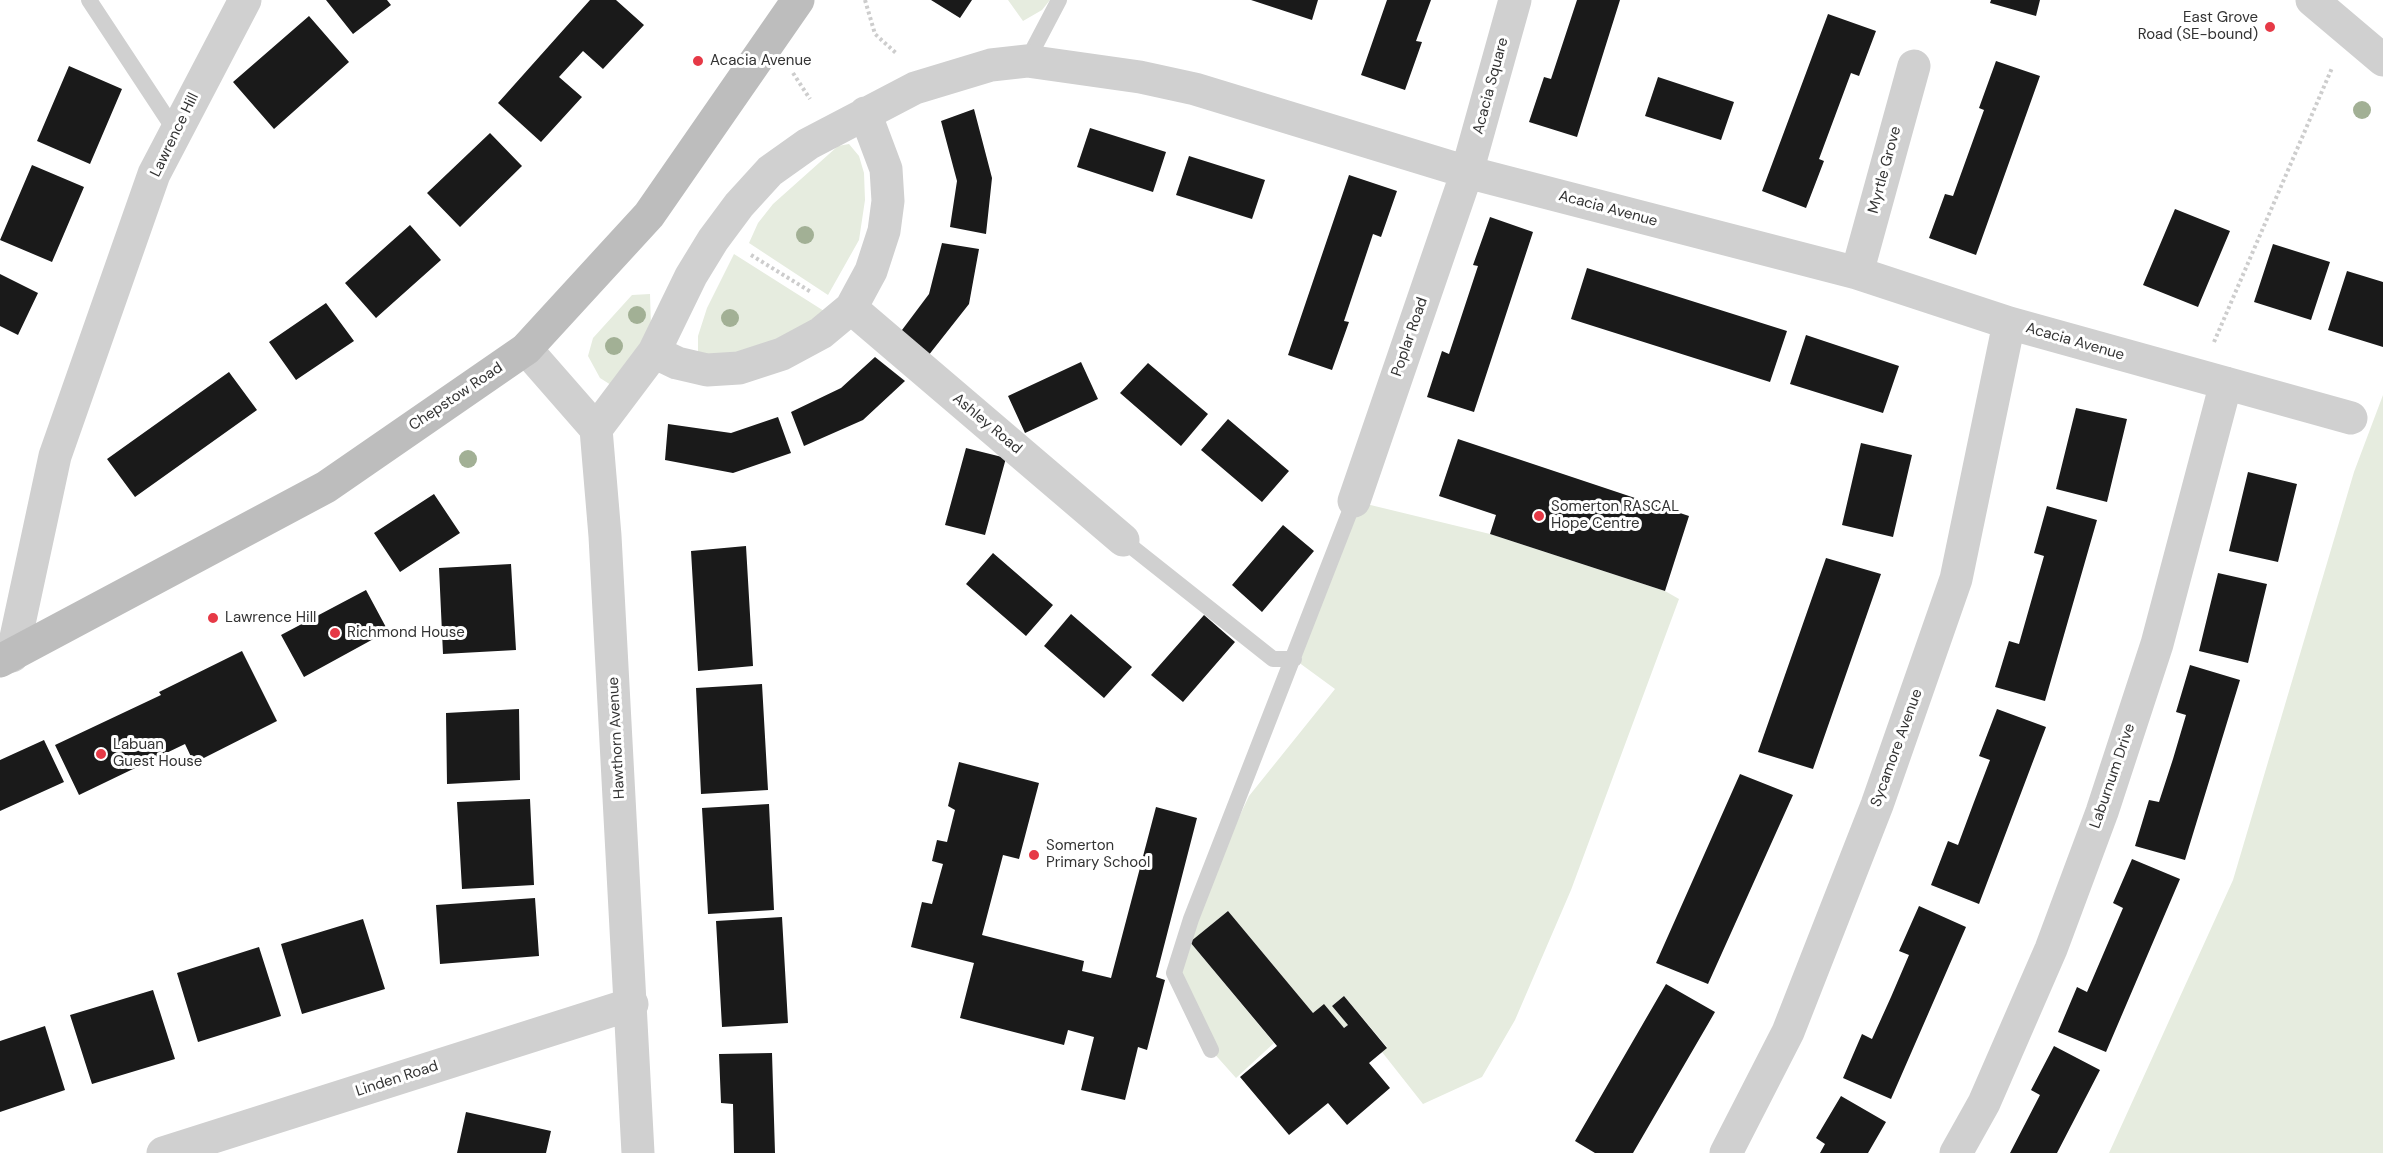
<!DOCTYPE html>
<style>
body{margin:0}
canvas{display:block;background:#fff}
</style>
<canvas width="2383" height="1153"></canvas>
<script>
const context = document.querySelector('canvas').getContext('2d');
context.lineJoin = 'round';
function fillPath(path, color) { context.fillStyle = color; context.fill(path, 'evenodd'); }
const shape = rows => new Path2D(rows.map(r => 'M' + r).join(''));
function trace(path, color, width, dash) { context.strokeStyle = color; context.lineWidth = width; context.lineCap = dash ? 'butt' : 'round'; context.setLineDash(dash || []); context.stroke(path); }
function label(font, color, halo, rows, align = 'center') {
  context.font = font + ' "DM Sans",sans-serif'; context.lineWidth = 6; context.setLineDash([]); context.textBaseline = 'middle'; context.strokeStyle = halo; context.fillStyle = color; for (const [text, x, y, turn = 0] of rows) {
    context.save(); context.translate(x, y); context.rotate((+turn || 0) * Math.PI / 180); context.textAlign = isNaN(turn) ? turn : align; if (halo) context.strokeText(text, 0, 0); context.fillText(text, 0, 0); context.restore();
  }
}
const green = shape([
 [1008,0,1050,0,1042,10,1023,21],
 [849,144,859,156,864,173,865,200,859,240,828,295,749,243,758,223,773,204,838,146],
 [734,254,824,311,786,338,724,359,698,352,698,336,707,308],
 [650,294,651,326,636,354,611,385,600,378,588,356,593,338,632,295],
 [2383,395,2383,1153,2109,1153,2233,880,2354,472],
 [1354,501,1490,534,1665,591,1679,599,1571,890,1515,1020,1482,1077,1423,1104,1382,1052,1387,1047,1344,996,1332,1006,1348,1025,1344,1028,1313,1013,1228,911,1190,942,1274,1043,1236,1078,1211,1050,1174,973,1191,919,1249,796,1335,689,1294,659]
]);
const building = shape([
 [326,0,387,0,391,5,353,34],
 [590,0,616,0,644,25,603,69,583,51,559,77,582,97,541,142,498,103],
 [931,0,972,0,960,18],
 [1251,0,1318,0,1312,20],
 [1387,0,1431,0,1416,41,1422,42,1405,90,1361,75],
 [1577,0,1620,0,1577,137,1529,122,1544,77,1551,79],
 [1991,0,2040,0,2036,16,1990,3],
 [1828,14,1876,31,1859,76,1851,73,1819,159,1824,161,1806,208,1762,191],
 [309,16,349,62,274,129,233,82],
 [1996,61,2040,76,1976,255,1929,238,1945,194,1953,196,1984,110,1979,108],
 [69,66,122,89,90,164,37,141],
 [1658,77,1734,102,1721,140,1645,116],
 [974,109,992,178,986,234,950,227,957,181,941,121],
 [1090,128,1166,152,1153,192,1077,167],
 [490,133,522,166,460,227,427,193],
 [1189,156,1265,180,1252,219,1176,195],
 [32,165,84,187,52,262,0,240],
 [1349,175,1397,191,1381,237,1373,234,1344,321,1349,322,1332,370,1288,355],
 [2175,209,2230,231,2198,307,2143,285],
 [1490,217,1533,232,1474,412,1427,397,1442,351,1449,354,1478,266,1473,265],
 [410,225,441,260,376,318,345,283],
 [942,243,979,249,969,304,928,356,899,334,929,294],
 [2273,244,2330,262,2311,320,2254,302],
 [1587,268,1787,331,1770,382,1571,319],
 [2347,271,2383,282,2383,347,2328,330],
 [0,274,38,293,18,335,0,326],
 [326,303,354,341,296,380,269,342],
 [1806,335,1899,366,1883,413,1790,384],
 [875,357,905,381,863,420,804,446,791,412,841,388],
 [1081,362,1098,399,1025,433,1008,396],
 [1148,363,1208,414,1181,446,1120,393],
 [229,372,257,410,135,497,107,459],
 [2076,408,2127,419,2107,502,2056,489],
 [778,417,791,453,733,473,665,460,668,424,731,433],
 [1228,419,1289,471,1262,502,1201,450],
 [1458,439,1689,516,1665,591,1490,534,1496,515,1439,496],
 [1861,443,1912,455,1893,537,1842,525],
 [966,448,1006,458,985,535,945,525],
 [2248,472,2297,484,2278,562,2229,551],
 [434,494,460,533,400,572,374,533],
 [2047,506,2097,520,2045,701,1995,687,2009,641,2019,644,2044,556,2034,553],
 [1283,525,1314,551,1262,612,1232,585],
 [746,546,753,666,698,671,691,551],
 [993,553,1053,605,1026,636,966,584],
 [1826,558,1881,574,1813,769,1758,752],
 [511,564,516,650,443,654,439,568],
 [2218,573,2267,584,2248,663,2199,651],
 [366,590,388,631,304,677,281,635],
 [1071,614,1132,667,1104,698,1044,646],
 [1204,615,1235,642,1183,702,1151,675],
 [242,651,277,721,194,763,185,744,79,795,55,745,161,695,159,692],
 [2190,665,2240,680,2185,860,2135,846,2149,800,2159,802,2173,759,2186,715,2176,712],
 [762,684,768,790,701,794,696,688],
 [519,709,520,780,447,784,446,713],
 [1997,709,2046,727,1979,904,1931,885,1948,841,1958,845,1974,802,1990,760,1979,756],
 [44,740,64,782,0,811,0,760],
 [959,762,1039,783,1019,859,1003,855,982,935,1084,961,1082,971,1111,978,1156,807,1197,818,1156,977,1165,980,1147,1050,1138,1047,1125,1100,1081,1090,1094,1037,1068,1030,1064,1045,960,1018,974,963,911,947,922,902,932,904,943,864,932,861,937,840,947,842,955,810,948,806],
 [1740,774,1793,795,1708,984,1656,963],
 [530,799,534,885,462,889,457,802],
 [769,804,774,910,708,914,702,808],
 [2132,859,2180,879,2106,1052,2058,1032,2077,987,2087,992,2123,908,2113,903],
 [535,898,539,956,440,964,436,905],
 [1919,906,1966,927,1891,1099,1843,1078,1862,1034,1872,1039,1891,997,1909,955,1899,951],
 [1228,911,1313,1013,1324,1004,1344,1028,1348,1025,1332,1006,1344,996,1387,1048,1369,1063,1390,1088,1347,1125,1328,1103,1289,1135,1240,1077,1277,1046,1190,942],
 [782,917,788,1023,722,1027,716,921],
 [363,919,385,989,302,1014,281,944],
 [259,947,281,1016,198,1042,177,973],
 [1666,984,1715,1012,1633,1153,1595,1153,1575,1141],
 [153,990,175,1059,92,1084,70,1015],
 [45,1026,65,1090,0,1112,0,1041],
 [2054,1046,2100,1070,2057,1153,2010,1153,2040,1095,2031,1090],
 [772,1053,775,1153,734,1153,733,1104,721,1103,719,1054],
 [1841,1096,1886,1122,1868,1153,1820,1153,1825,1144,1816,1138],
 [466,1112,551,1131,546,1153,457,1153]
]);
const path = shape([
 [865,0,875,34,896,53],
 [793,73,810,99],
 [751,255,811,292],
 [2214,342,2332,68]
]);
const service = shape([
 [89,0,176,132],
 [1027,61,1059,0],
 [1123,540,1273,659,1294,659],
 [1211,1050,1174,973,1191,919,1354,501]
]);
const minor = shape([
 [1857,273,1914,66],
 [851,308,1123,540],
 [526,349,596,429,605,536,638,1153],
 [654,352,677,363,707,370,739,368,782,354,821,333,851,308,871,271,884,231,888,201,886,169,865,113],
 [596,429,654,352,691,276,713,240,739,205,770,171,808,144,915,88,991,65,1027,61,1140,77,1195,89,1467,172,1857,273,2009,323,2351,418],
 [1354,501,1467,172,1515,0],
 [12,656,55,456,154,174,245,0],
 [163,1153,632,1004],
 [1726,1153,1788,1032,1877,805,1956,579,2009,323],
 [1956,1153,1984,1103,2051,949,2102,812,2157,644,2226,383]
]);
const tertiary = shape([
 [2312,0,2383,60]
]);
const secondary = shape([
 [0,661,326,487,526,349,649,215,798,0]
]);
const trees = [
 [2362,110],
 [805,235],
 [637,315],
 [730,318],
 [614,346],
 [468,459]
];
const markers = [
 [2270,27,6,"#e63946"],
 [698,61,6,"#e63946"],
 [1539,516,6,"#e63946"],
 [213,618,6,"#e63946"],
 [335,633,6,"#e63946"],
 [101,754,6,"#e63946"],
 [1034,855,6,"#e63946"]
];
const poiNames = [
 ["East Grove",2258,18,"right"],
 ["Road (SE-bound)",2258,35,"right"],
 ["Acacia Avenue",710,61],
 ["Somerton RASCAL",1551,507],
 ["Hope Centre",1551,524],
 ["Lawrence Hill",225,618],
 ["Richmond House",347,633],
 ["Labuan",113,745],
 ["Guest House",113,762],
 ["Somerton",1046,846],
 ["Primary School",1046,863]
];
const streetNames = [
 ["Acacia Square",1491,86,-75],
 ["Lawrence Hill",175,135,-64],
 ["Myrtle Grove",1885,170,-75],
 ["Acacia Avenue",1608,209,15],
 ["Poplar Road",1410,337,-71],
 ["Acacia Avenue",2075,342,16],
 ["Chepstow Road",456,397,-34],
 ["Ashley Road",987,424,40],
 ["Hawthorn Avenue",617,738,-93],
 ["Sycamore Avenue",1897,748,-70],
 ["Laburnum Drive",2113,776,-71],
 ["Linden Road",397,1079,-18]
];
fillPath(green, '#e6ecdf');
fillPath(building, '#1a1a1a');
trace(path, '#cdcdcd', 4, [3, 3]);
trace(service, '#d0d0d0', 16);
trace(minor, '#d0d0d0', 33);
trace(tertiary, '#d0d0d0', 33);
trace(secondary, '#bdbdbd', 33);
context.fillStyle = '#a2b095';
for (const [x, y] of trees) { context.beginPath(); context.arc(x, y, 9, 0, 2 * Math.PI); context.fill(); }
for (const [x, y, r, color] of markers) { const dot = new Path2D(); dot.arc(x, y, r, 0, 2 * Math.PI); context.fillStyle = color; context.fill(dot); trace(dot, '#fff', 2); }
label('15px', '#333', '#fff', poiNames, 'left');
label('15px', '#333', '#fff', streetNames);
</script>
